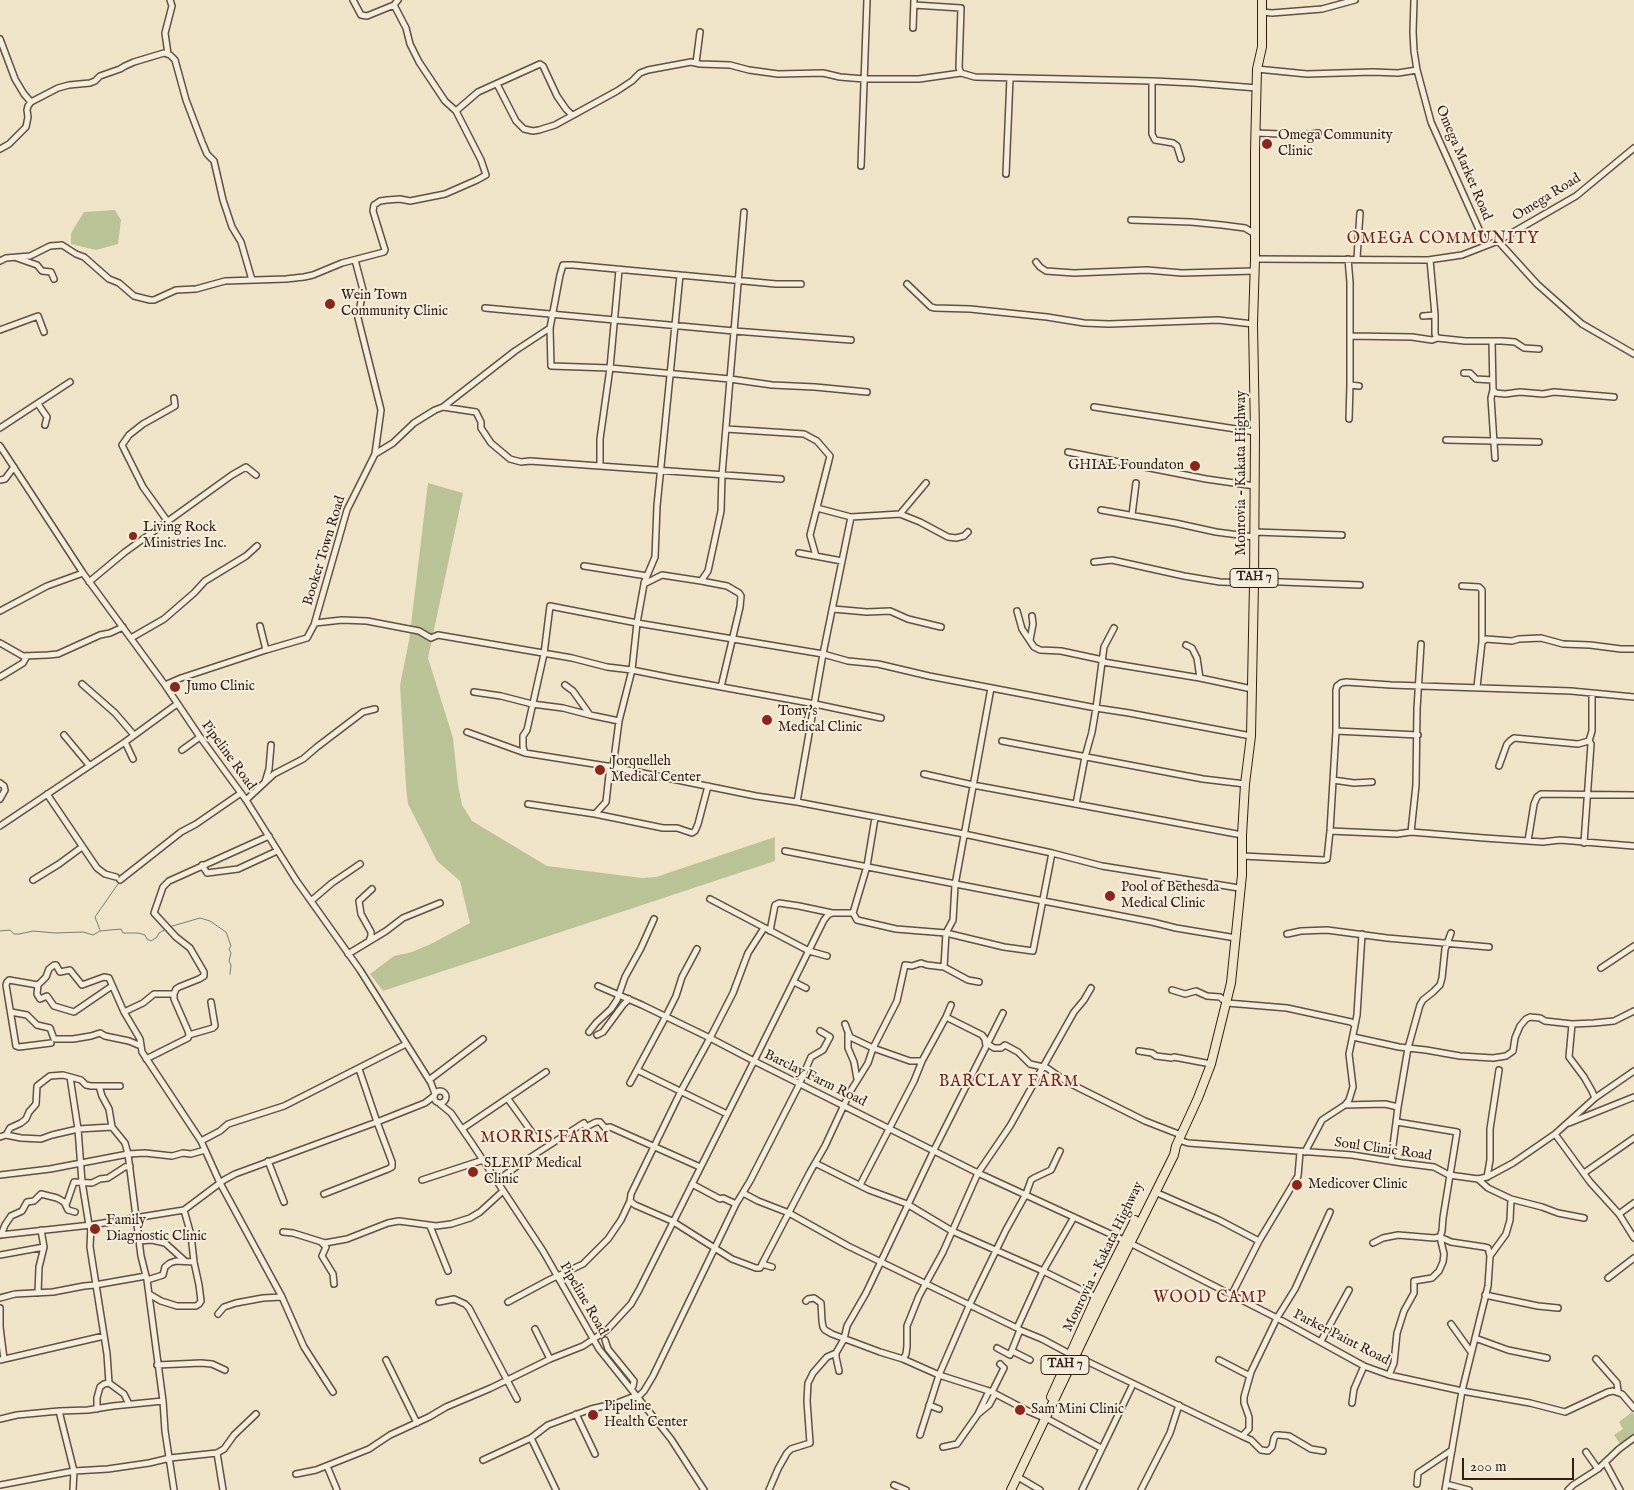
<!DOCTYPE html>
<style>
body{margin:0}
#map{position:relative;width:1634px;height:1490px;overflow:hidden;background:#f0e5c9;font-family:"IM FELL English",serif}
canvas{display:block}
.scale{position:absolute;left:1462px;top:1458px;width:112px;height:22px;box-sizing:border-box;border:2px solid #331e15;border-top:0;padding-left:6px;font-size:15px;line-height:18px;white-space:nowrap;color:#331e15;-webkit-text-stroke:4px #f5eedc;paint-order:stroke}
</style>
<div id="map">
<canvas width="1634" height="1490"></canvas>
<div class="scale">200 m</div>
</div>
<script>
const context = document.querySelector('canvas').getContext('2d');
context.lineJoin = 'round';
function fillPath(path, color) { context.fillStyle = color; context.fill(path, 'evenodd'); }
const shape = rows => new Path2D(rows.map(r => 'M' + r).join(''));
function trace(path, color, width, dash) { context.strokeStyle = color; context.lineWidth = width; context.lineCap = dash ? 'butt' : 'round'; context.setLineDash(dash || []); context.stroke(path); }
function label(font, color, halo, rows, align = 'center') {
  context.font = font + ' "IM FELL English",serif'; context.lineWidth = 4; context.setLineDash([]); context.textBaseline = 'middle'; context.strokeStyle = halo; context.fillStyle = color; for (const [text, x, y, turn = 0] of rows) {
    context.save(); context.translate(x, y); context.rotate((+turn || 0) * Math.PI / 180); context.textAlign = isNaN(turn) ? turn : align; if (halo) context.strokeText(text, 0, 0); context.fillText(text, 0, 0); context.restore();
  }
}
const green = shape([
 [115,210,121,220,118,244,96,250,71,244,71,233,84,212],
 [428,483,463,493,428,658,453,738,458,785,462,805,472,821,547,866,642,878,656,877,775,837,775,861,383,991,370,974,394,956,412,952,431,944,470,923,460,881,437,861,408,804,406,786,400,685,409,641],
 [1632,1412,1634,1415,1634,1437,1621,1445,1614,1435,1623,1429,1619,1422]
]);
const stream = shape([
 [169,927,200,918,210,921,226,932,231,946,229,949,231,953,229,961,231,965,230,974],
 [100,930,95,917,118,884],
 [0,931,10,930,14,934,19,934,33,931,55,933,83,932,93,935,100,931,121,929,123,933,138,933,145,935,147,939,151,941,157,937,159,933,166,929]
]);
const minor = shape([
 [353,0,361,15,367,16,394,5,398,0],
 [1414,0,1413,32,1414,51,1417,70,1431,122,1486,245],
 [914,5,961,8,959,68,961,73],
 [1262,12,1272,13,1322,9,1355,0],
 [913,28,914,0],
 [0,39,15,79,24,94,31,102],
 [168,54,165,33,172,6,170,0],
 [696,63,700,32],
 [1257,69,1307,74,1373,72,1398,73,1417,70],
 [1152,81,1152,134,1155,140,1173,143,1177,146,1181,159],
 [497,84,516,121,524,129,533,131,539,130,555,125,617,91,632,81,640,73,648,70,691,62,700,64,730,65,749,70,778,74,823,73,840,77,864,79,919,79,961,73,975,77,1153,81,1194,83,1257,88],
 [456,111,478,92,540,64,543,66,557,96,566,109,572,115],
 [1256,133,1305,135,1318,133],
 [0,149,9,144,26,127,28,117,27,110,28,106,31,102,58,88,69,85,90,83,95,81,100,76,120,69,125,66,134,62,164,53,170,55,175,60,186,100,202,142,207,154,214,161,223,200,232,227,241,242,252,280],
 [861,166,867,0],
 [1006,174,1010,78],
 [1131,220,1191,222,1222,225,1245,228,1255,234],
 [1498,241,1537,284,1582,324,1634,354],
 [17,258,37,265,42,271,51,272,54,279],
 [1357,258,1360,213],
 [1255,259,1428,260,1462,255,1498,241,1576,196,1634,148],
 [1348,259,1350,282,1350,385,1349,419],
 [1430,260,1435,315,1435,334,1437,338],
 [0,261,6,258,30,256,50,246,62,245,76,254,84,257,109,279,119,283,134,296,150,300,154,300,176,290,196,289,225,281,286,279,304,277,313,275,342,263,384,252,385,250,373,211,374,205,380,201,387,200,400,199,410,201,445,194,477,180,486,175,481,160,456,111,445,101,419,62,410,44,406,28,394,5],
 [1036,262,1040,267,1046,271,1074,273,1147,270,1182,273,1254,271],
 [801,284,776,284,573,265,563,265,560,275,550,328,551,366,610,368,730,379,772,385,815,387,867,392],
 [907,284,931,307,935,308,970,309,1047,317,1084,323,1109,324,1218,320,1253,324],
 [485,308,734,331,851,340],
 [1423,316,1435,315],
 [0,330,38,316,44,332],
 [1350,336,1412,337,1432,340,1437,338,1465,341,1502,341,1515,342,1524,348,1539,349],
 [1492,341,1493,390,1491,398,1495,458],
 [1464,373,1470,373,1476,379,1492,380],
 [1350,385,1359,386],
 [1493,390,1496,393,1505,394,1520,392,1543,394,1554,392,1614,397],
 [38,404,47,417,45,425],
 [443,407,515,351,550,328],
 [1094,407,1255,432],
 [0,428,70,382],
 [726,429,804,434,817,441,830,456,810,535,816,556],
 [1446,440,1539,442],
 [0,446,83,573,165,685,200,737,246,800,296,880,360,970,431,1083,435,1094],
 [1068,452,1206,479,1255,486],
 [375,454,393,443,414,423,435,410,443,407,476,412,481,422,481,428,491,443,510,459,521,462,530,461,781,479],
 [600,466,600,439,610,368,619,270],
 [0,480,5,479,14,467],
 [817,508,851,517],
 [1101,510,1175,523,1216,532,1254,537],
 [900,514,920,522,948,537,956,538,964,536,968,532],
 [1132,515,1136,483],
 [168,522,143,487,122,445,129,435,143,424,175,406,174,398],
 [1254,532,1342,535],
 [799,553,842,561],
 [1094,562,1112,560,1184,576,1220,582,1254,583,1256,581,1360,585],
 [584,566,647,576],
 [701,581,727,586,739,593,741,596,740,607,721,687],
 [89,582,125,552,232,475,246,467,256,475],
 [644,583,655,557,657,506,680,275],
 [1462,586,1479,587,1482,590,1482,642],
 [833,609,867,612,890,611,908,619,941,627],
 [0,611,47,586,83,573],
 [1017,611,1022,629,1034,647,1040,650,1061,651,1103,660],
 [315,623,342,620,367,621,419,631,431,638,438,635,572,658,607,667,632,670,672,678,815,704,881,718],
 [260,626,266,650],
 [131,638,164,619,194,593,205,581,246,556,257,546],
 [1030,640,1033,624,1032,616],
 [0,643,23,656,48,655,58,654,100,635,110,633,123,627],
 [1186,645,1192,648,1197,658,1200,678],
 [1103,662,1200,678,1252,689],
 [0,677,23,663,27,656],
 [82,684,115,713,134,735],
 [165,685,181,678,266,650,307,638,314,625,347,510,375,454,381,410,358,318,363,290,355,260],
 [565,685,573,691,590,715,619,721],
 [1477,687,1482,642,1486,639,1512,641,1519,639,1541,638,1563,644,1590,645,1621,649,1634,649],
 [474,692,501,696,532,704,563,708,590,715],
 [1336,731,1418,735],
 [467,732,525,753,613,767,756,796,797,802,964,834,1052,853,1102,866,1239,888],
 [64,735,89,765],
 [1002,741,1203,779,1245,784],
 [125,742,133,759],
 [182,750,200,737],
 [525,753,523,747,523,736,527,730,544,654,550,606,637,623,823,654,848,661,878,664,929,676,1096,708,1129,713,1251,736],
 [1499,766,1507,744,1510,741,1514,738,1578,744,1589,741,1592,731,1592,693],
 [613,767,619,721,632,670,637,623,644,584,662,575,701,581,708,571,721,511,722,475,744,212],
 [924,774,973,785,1242,835],
 [1333,780,1354,783,1372,782],
 [265,782,269,769,271,745],
 [0,783,4,786,5,790,0,799],
 [47,794,97,868,105,874,116,877],
 [246,800,274,774,303,759,317,747,363,712,375,709],
 [797,802,823,654,851,517,900,514,926,483],
 [528,804,595,814,663,828,677,828,692,833,695,831,698,824,708,786],
 [1076,804,1085,757,1092,732,1096,708,1104,647,1114,628],
 [595,814,606,802,610,766],
 [0,826,125,742,177,704],
 [1330,831,1397,834,1411,832,1484,838,1543,842,1560,840,1634,846],
 [1411,832,1416,785,1417,709,1421,644],
 [1528,841,1534,804,1537,797,1541,794,1634,795],
 [1584,843,1591,744,1589,741],
 [785,851,1152,922,1176,928,1236,938],
 [1242,856,1324,860,1327,859,1330,831,1336,731,1336,690,1337,686,1341,683,1346,682,1391,685,1571,691,1634,697],
 [202,865,207,873,238,869,277,851],
 [33,880,59,864,82,847],
 [120,880,181,832,196,824,241,793],
 [710,899,809,951,827,956],
 [311,901,332,883,360,864],
 [853,913,857,920,896,929,946,933,1004,947,1033,951,1052,853],
 [770,931,775,905,779,903,799,906,832,913],
 [1287,934,1301,931,1327,930,1387,938,1489,947],
 [369,941,371,936,371,932,361,914,359,901,372,889],
 [348,954,386,931,403,918,440,903],
 [944,967,946,933,953,920,955,885,991,688],
 [1601,968,1634,946],
 [794,982,806,988],
 [38,985,37,994,40,999,47,996,54,1006,74,1012,112,986],
 [598,986,642,1005,710,1038,733,993,748,953,764,928],
 [1172,990,1185,994,1196,991,1207,996,1220,997,1227,1003,1287,1008,1351,1022,1355,1025,1349,1054,1353,1087,1349,1100,1345,1105,1322,1120,1305,1152],
 [11,1012,27,1015,37,1025,50,1028,54,1039,73,1039,91,1036,100,1033,105,1036,129,1041,141,1046],
 [124,1012,143,1003,154,994,174,994],
 [946,1017,951,1005],
 [845,1024,850,1037,873,1048,910,1061,922,1061],
 [1572,1024,1569,1057,1584,1077,1592,1091,1595,1098],
 [1355,1025,1357,1015,1362,934],
 [589,1032,596,1023,611,1009,617,1000,625,977,641,948,654,919],
 [848,1034,848,1048,854,1062,857,1079],
 [189,1035,213,1028,215,1026,211,1002],
 [597,1035,603,1032,623,1005,629,999],
 [1353,1037,1399,1047,1426,1050,1460,1056,1493,1058,1506,1056,1513,1051,1515,1038,1520,1026,1526,1019,1530,1017,1540,1018,1545,1021,1572,1024,1594,1023,1614,1021,1634,1011],
 [51,1043,19,1047,16,1046,6,985,7,982,9,980,38,985,46,977,49,969,54,965,56,965,60,972,70,970,82,985,104,977,109,978,124,1012,140,1039,142,1052,201,1141,220,1183,282,1297,304,1347,333,1392],
 [988,1044,994,1048,1001,1048,1005,1045,1018,1052,1030,1064,1043,1067,1074,1012,1084,1000,1091,988],
 [1139,1051,1152,1053,1156,1056,1172,1058,1174,1057,1211,1064],
 [146,1059,188,1038,189,1035,188,1031,174,999,174,994,176,989,179,987,199,979,204,976,204,972,190,948,176,937,154,913,163,887,169,881,269,836],
 [637,1070,727,1114],
 [70,1077,78,1129,112,1127],
 [429,1080,483,1039],
 [630,1083,666,1016,676,996,682,977,697,949],
 [99,1086,102,1096,109,1109,112,1127,125,1143,128,1154,141,1256,147,1280,163,1401,165,1431,174,1490],
 '434 1097a6 6 0 1 1 12 0a6 6 0 1 1-12 0Z',
 [508,1099,536,1138],
 [440,1104,451,1113,471,1142,543,1251,599,1349,671,1439,704,1490],
 [1345,1105,1385,1104,1398,1107,1391,1161],
 [1398,1107,1408,1048,1420,1005,1423,1000,1433,992,1440,985,1442,978,1445,949,1451,933],
 [1569,1123,1634,1097],
 [462,1129,546,1072],
 [1555,1134,1590,1182,1619,1214,1634,1238],
 [6,1135,10,1128,21,1123,26,1119,29,1112,36,1104,37,1086,50,1076,63,1075,74,1078,81,1080,86,1085,91,1086,120,1086],
 [0,1137,6,1135,21,1138,41,1139,52,1135,78,1129,82,1182,89,1225],
 [1179,1140,1188,1143,1352,1155,1402,1163,1434,1167,1449,1175,1478,1179,1487,1177,1513,1163,1555,1134,1595,1098,1634,1071],
 [201,1141,220,1131,228,1124,284,1106,406,1044],
 [268,1161,284,1202],
 [814,1165,817,1164,869,1190,907,1204,952,1231,1043,1271,1096,1297],
 [1584,1173,1634,1138],
 [0,1175,50,1169,128,1154,145,1153,172,1156,183,1153,191,1154,205,1150],
 [1487,1177,1490,1160,1490,1129,1499,1070],
 [422,1180,483,1160],
 [497,1181,517,1166,579,1126,584,1123,586,1127,596,1122,600,1122,605,1128,610,1127,700,1167],
 [692,1184,720,1199,723,1198,736,1204,750,1181,798,1087,811,1057,823,1050,830,1037,820,1031],
 [860,1185,914,1081,922,1061,946,1017,982,1035,985,1039,986,1046],
 [1155,1192,1219,1220,1259,1241],
 [743,1193,758,1201,789,1213,848,1246,1017,1328],
 [324,1194,388,1169,392,1167,392,1162,377,1122,359,1069],
 [1511,1199,1542,1207,1558,1213,1584,1218],
 [66,1205,74,1182,92,1183,100,1179,108,1178,125,1167,130,1166],
 [1619,1214,1634,1203],
 [91,1225,90,1247,107,1354,109,1383,124,1394,129,1404],
 [430,1226,448,1271],
 [283,1232,293,1233,325,1243,347,1239,388,1223,399,1221,436,1226,451,1224,470,1218,480,1212,503,1191],
 [0,1235,91,1225,184,1210,224,1180,235,1174,377,1122,425,1103,434,1096],
 [1,1235,5,1225,11,1216,22,1211,27,1202,34,1201,41,1194,57,1198,64,1202,68,1210,75,1212],
 [1440,1237,1451,1242,1484,1247,1488,1248,1490,1256],
 [139,1241,152,1240,165,1243,185,1261],
 [322,1243,326,1247,322,1256,333,1274,334,1284],
 [1373,1243,1383,1238,1398,1235,1434,1238,1440,1237,1442,1231,1443,1218,1457,1132,1397,1122],
 [0,1255,44,1247],
 [762,1264,810,1172,825,1146,850,1092,868,1063,873,1048,897,1001,905,965,912,966,921,963,927,965,944,967,968,980,979,982],
 [772,1267,762,1264,760,1268,756,1268,732,1259,672,1221,635,1205,630,1201,631,1194,681,1091,710,1038,754,1061,824,920,828,915,832,913,853,913,867,866,875,818],
 [1608,1278,1634,1258],
 [147,1280,163,1275,165,1267,170,1263,176,1261,194,1262],
 [38,1293,39,1267,44,1247,41,1230],
 [149,1294,161,1301,177,1306,196,1306,199,1304,201,1301,199,1285,194,1262,191,1235,184,1210],
 [1485,1295,1538,1306,1558,1308],
 [1231,1296,1259,1241,1298,1176,1300,1152],
 [0,1298,15,1294,53,1292,84,1286,95,1285,146,1276],
 [806,1301,808,1299,814,1298,821,1303,822,1321,823,1327,825,1330,832,1334,880,1352,903,1359,939,1375,992,1392,1028,1411,1042,1417],
 [439,1302,454,1299,465,1304,469,1308,517,1399],
 [508,1302,549,1280,583,1264,608,1239,621,1220,630,1201],
 [0,1308,0,1327,4,1359],
 [218,1314,224,1307,236,1303,263,1298,282,1297],
 [1451,1324,1471,1352],
 [535,1329,550,1359],
 [1020,1330,1042,1339,1070,1354],
 [1475,1338,1508,1350,1547,1358],
 [605,1340,608,1349,634,1381,633,1386,631,1389],
 [1321,1341,1349,1290],
 [997,1348,1010,1355,1020,1330,1017,1328,1043,1271,1074,1217],
 [1012,1351,1030,1360],
 [1076,1356,1242,1436,1249,1429,1249,1417,1244,1403,1244,1397,1251,1372,1277,1318,1295,1289,1330,1212],
 [903,1359,906,1354,907,1346,907,1326,919,1296,943,1252,978,1173,1010,1126,1043,1067,1047,1068,1067,1082,1145,1121,1181,1135],
 [1596,1359,1617,1383,1618,1391],
 [0,1360,104,1336],
 [386,1360,417,1423],
 [1219,1360,1250,1376],
 [157,1365,201,1363,212,1364,225,1370],
 [839,1371,836,1357,836,1353,844,1339,847,1326,866,1293,934,1150,1003,1013],
 [1389,1375,1394,1363,1397,1333,1404,1311,1414,1293,1414,1281,1432,1278,1439,1271,1443,1262,1444,1254,1440,1237],
 [992,1392,1004,1368,1000,1364],
 [637,1398,644,1391,653,1376,736,1204],
 [1352,1403,1354,1389,1364,1366],
 [929,1405,939,1409],
 [97,1409,97,1398,100,1387,104,1384,109,1383],
 [59,1411,74,1471,73,1490],
 [576,1414,595,1454],
 [978,1414,989,1391],
 [1046,1418,1101,1448],
 [0,1419,17,1415,59,1411,88,1410,113,1406,163,1401],
 [920,1435,939,1375,969,1306,1006,1230,1026,1194,1031,1180,1034,1178,1051,1170,1060,1151],
 [1242,1436,1251,1440,1261,1450,1268,1451,1272,1447,1274,1438,1276,1435,1279,1435,1289,1436,1311,1449,1323,1451],
 [943,1447,957,1444,978,1414,989,1405,995,1394],
 [1586,1452,1598,1469],
 [217,1453,223,1490],
 [483,1460,531,1438],
 [1605,1462,1620,1490],
 [327,1466,337,1490],
 [296,1474,316,1470,369,1449,390,1435,429,1417,446,1407,491,1388,550,1359,583,1346,607,1330,631,1304,639,1290,754,1061,978,1173,1130,1243,1277,1318,1364,1366,1389,1375,1462,1391,1530,1403,1565,1412,1608,1392,1613,1391,1622,1394,1634,1408],
 [1018,1477,1040,1490],
 [1417,1484,1418,1473,1452,1450],
 [1446,1484,1469,1490],
 [0,1485,74,1471,108,1469,149,1463,170,1458,217,1453,224,1449,234,1435,256,1414],
 [894,1485,906,1490],
 [556,1490,531,1438,548,1425,591,1409,617,1403,635,1396],
 [769,1490,778,1469,787,1453,791,1449,810,1443,807,1401,808,1383,813,1373,827,1357,836,1353],
 [1082,1490,1133,1384],
 [1141,1490,1170,1433,1179,1405],
 [1445,1490,1462,1391,1488,1286,1490,1256,1506,1234,1510,1220,1511,1199,1488,1188,1478,1179],
 [1568,1490,1573,1485,1598,1469,1619,1449,1634,1438]
]);
const highway = shape([
 [1051,1397,1096,1297,1135,1220],
 [1011,1490,1102,1300,1174,1155,1176,1146,1198,1098,1211,1064,1231,983,1242,875,1242,835,1245,784,1251,736,1254,583,1255,432,1253,324,1255,259,1255,151,1257,69,1262,47,1262,0]
]);
const markers = [
 [1267,144,6,"#8f2418"],
 [330,304,6,"#8f2418"],
 [1195,466,6,"#8f2418"],
 [133,536,5,"#8f2418"],
 [175,687,6,"#8f2418"],
 [767,720,6,"#8f2418"],
 [600,770,6,"#8f2418"],
 [1110,896,6,"#8f2418"],
 [473,1172,6,"#8f2418"],
 [1297,1185,6,"#8f2418"],
 [95,1229,6,"#8f2418"],
 [1020,1410,6,"#8f2418"],
 [593,1415,6,"#8f2418"]
];
const shields = [
 [1254,578,48],
 [1065,1365,48]
];
const shieldNames = [
 ["TAH 7",1254,578],
 ["TAH 7",1065,1365]
];
const poiNames = [
 ["Omega Community",1278,136],
 ["Clinic",1278,152],
 ["Wein Town",341,296],
 ["Community Clinic",341,312],
 ["GHIAL Foundaton",1184,466,"right"],
 ["Living Rock",143,528],
 ["Ministries Inc.",143,544],
 ["Jumo Clinic",186,687],
 ["Tony's",778,712],
 ["Medical Clinic",778,728],
 ["Jorquelleh",611,762],
 ["Medical Center",611,778],
 ["Pool of Bethesda",1121,888],
 ["Medical Clinic",1121,904],
 ["SLEMP Medical",484,1164],
 ["Clinic",484,1180],
 ["Medicover Clinic",1308,1185],
 ["Family",106,1221],
 ["Diagnostic Clinic",106,1237],
 ["Pipeline",604,1407],
 ["Health Center",604,1423],
 ["Sam Mini Clinic",1031,1410]
];
const streetNames = [
 ["Omega Market Road",1463,163,67],
 ["Omega Road",1547,198,-32],
 ["Monrovia - Kakata Highway",1242,473,-90],
 ["Booker Town Road",325,551,-73],
 ["Pipeline Road",228,756,54],
 ["Barclay Farm Road",815,1079,26],
 ["Soul Clinic Road",1383,1150,8],
 ["Monrovia - Kakata Highway",1104,1257,-64],
 ["Pipeline Road",583,1299,60],
 ["Parker Paint Road",1341,1338,27]
];
const quarterNames = [
 ["OMEGA COMMUNITY",1443,240],
 ["BARCLAY FARM",1009,1083],
 ["MORRIS FARM",545,1139],
 ["WOOD CAMP",1210,1299]
];
fillPath(green, '#bbc496');
trace(stream, '#757d7d', 1);
trace(minor, '#625042', 8);
trace(highway, '#331e15', 10);
trace(minor, '#f5eedc', 5);
trace(highway, '#f0e5c9', 8);
for (const [x, y, r, color] of markers) { const dot = new Path2D(); dot.arc(x, y, r, 0, 2 * Math.PI); context.fillStyle = color; context.fill(dot); trace(dot, '#f5eedc', 2); }
for (const [x, y, w] of shields) { const box = new Path2D(); box.roundRect(x - w / 2, y - 9.5, w, 19, 4); context.fillStyle = '#f5eedc'; context.fill(box); trace(box, '#331e15', 1); }
label('bold 12px', '#331e15', null, shieldNames);
label('14px', '#331e15', '#f5eedc', poiNames, 'left');
label('14px', '#331e15', '#f5eedc', streetNames);
context.letterSpacing = '1px';
label('16px', '#7a1f14', '#f5eedc', quarterNames);
context.letterSpacing = '0px';
</script>
